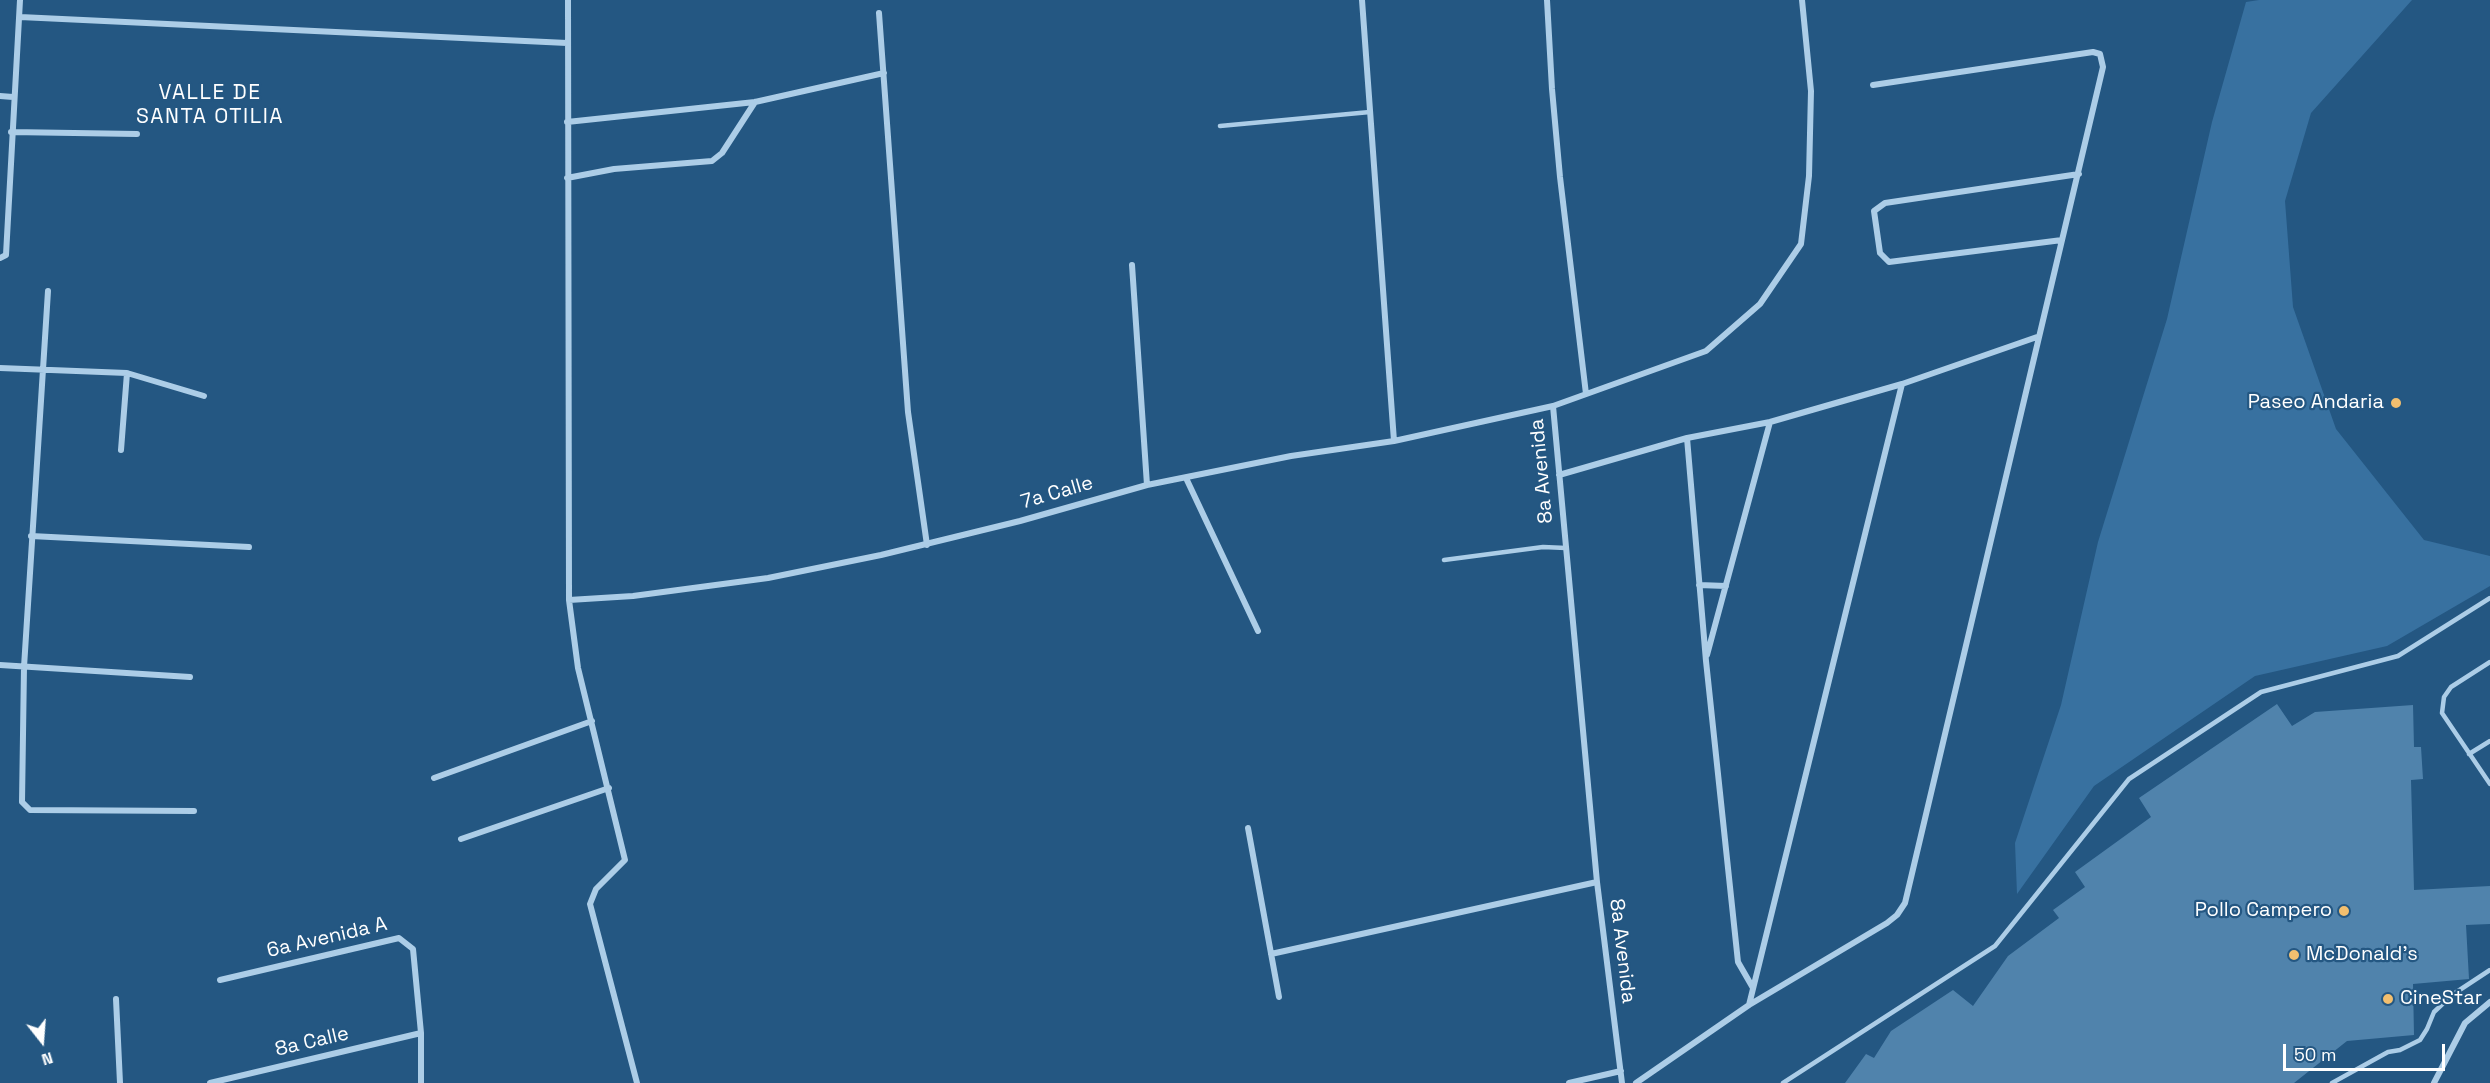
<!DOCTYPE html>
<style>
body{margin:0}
#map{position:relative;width:2490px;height:1083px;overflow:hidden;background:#245782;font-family:"Space Grotesk",sans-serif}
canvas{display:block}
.north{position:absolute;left:12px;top:1011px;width:60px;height:60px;-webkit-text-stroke:4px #245782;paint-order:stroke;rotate:163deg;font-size:16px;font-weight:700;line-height:24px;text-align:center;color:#fff}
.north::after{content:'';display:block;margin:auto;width:21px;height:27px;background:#fff;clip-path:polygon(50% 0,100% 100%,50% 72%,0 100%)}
.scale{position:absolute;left:2283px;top:1044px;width:162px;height:27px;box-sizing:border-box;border:3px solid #fff;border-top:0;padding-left:8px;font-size:18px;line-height:21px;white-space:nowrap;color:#fff;-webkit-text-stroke:4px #245782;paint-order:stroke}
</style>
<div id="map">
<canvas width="2490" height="1083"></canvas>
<div class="north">N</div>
<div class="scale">50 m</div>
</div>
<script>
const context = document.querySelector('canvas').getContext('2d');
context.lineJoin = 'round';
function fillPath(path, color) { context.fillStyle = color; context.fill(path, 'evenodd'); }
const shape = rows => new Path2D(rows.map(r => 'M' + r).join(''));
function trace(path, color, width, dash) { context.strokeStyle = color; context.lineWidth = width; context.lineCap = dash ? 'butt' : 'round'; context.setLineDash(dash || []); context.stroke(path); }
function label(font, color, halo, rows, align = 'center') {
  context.font = font + ' "Space Grotesk",sans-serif'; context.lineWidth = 4.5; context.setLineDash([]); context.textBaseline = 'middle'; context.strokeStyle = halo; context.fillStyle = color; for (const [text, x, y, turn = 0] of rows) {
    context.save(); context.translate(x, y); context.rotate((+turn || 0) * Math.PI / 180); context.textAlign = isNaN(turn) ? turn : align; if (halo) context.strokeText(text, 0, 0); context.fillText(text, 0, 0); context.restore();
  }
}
const green = shape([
 [2259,0,2412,0,2311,113,2285,201,2293,307,2336,429,2424,540,2490,556,2490,586,2387,646,2255,676,2094,786,2017,894,2015,843,2061,705,2098,542,2167,319,2212,122,2246,2]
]);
const building = shape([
 [2277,704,2292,726,2315,712,2413,705,2414,747,2421,747,2423,779,2411,780,2414,890,2490,886,2490,924,2466,925,2469,979,2413,984,2414,1035,2347,1041,2294,1083,1845,1083,1866,1054,1874,1058,1891,1031,1953,990,1973,1006,2008,956,2059,918,2053,910,2085,887,2075,872,2151,817,2139,798]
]);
const service = shape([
 [1220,126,1370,112],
 [1444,560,1543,547,1566,548],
 [2490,662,2451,687,2444,697,2442,713,2490,784],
 [2469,754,2490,741],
 [1783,1083,1995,946,2129,779,2261,692,2398,656,2490,598],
 [2332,1083,2388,1052,2400,1050,2420,1040,2427,1029,2434,1012,2452,995,2490,970]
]);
const minor = shape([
 [568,0,569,600,578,668,625,860,596,889,590,904,637,1083],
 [1362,0,1394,441],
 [1547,0,1552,89,1560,177,1586,394],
 [879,13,908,412,927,545],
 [20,17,567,43],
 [0,96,13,97],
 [567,122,755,102,884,73],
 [11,132,137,134],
 [567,178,614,169,712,161,722,153,755,102],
 [2062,240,1889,262,1880,253,1874,211,1885,203,2079,174],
 [0,258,6,255,20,0],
 [1132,265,1147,485],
 [48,291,24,667,22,802,30,810,194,811],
 [0,368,127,373],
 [1553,406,1597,882,1622,1083],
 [1687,438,1706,661,1738,962,1753,988],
 [121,450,127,373,204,396],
 [1559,475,1687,438,1770,422,1902,384,2037,337],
 [1186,478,1258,631],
 [31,536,249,547],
 [1699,585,1726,586],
 [569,600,633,596,768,578,881,555,1020,521,1147,485,1291,456,1394,441,1553,406,1706,351,1760,304,1801,244,1809,176,1811,91,1802,0],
 [1707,655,1770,422],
 [0,665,190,677],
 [434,778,592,721],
 [1248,828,1279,997],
 [461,839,609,788],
 [1271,954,1597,882],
 [220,980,399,938,413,949,421,1033,421,1083],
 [116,999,120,1083],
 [1749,1005,1902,384],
 [210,1083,421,1033],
 [1569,1083,1621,1071],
 [1636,1083,1749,1005,1887,923,1897,915,1905,903,2103,67,2100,54,2093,52,1873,85],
 [2434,1083,2465,1023,2490,1002]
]);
const markers = [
 [2396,403,6,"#f2bf6f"],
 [2344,911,6,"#f2bf6f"],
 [2294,955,6,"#f2bf6f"],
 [2388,999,6,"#f2bf6f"]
];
const poiNames = [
 ["Paseo Andaria",2384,403],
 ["Pollo Campero",2332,911],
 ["McDonald's",2306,955,"left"],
 ["CineStar",2400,999,"left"]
];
const streetNames = [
 ["8a Avenida",1542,471,-95],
 ["7a Calle",1057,493,-16],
 ["6a Avenida A",327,938,-13],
 ["8a Avenida",1622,951,83],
 ["8a Calle",312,1042,-13]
];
const neighbourhoodNames = [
 ["VALLE DE",210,93],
 ["SANTA OTILIA",210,117]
];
fillPath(green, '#3871a0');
fillPath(building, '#5083ac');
trace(service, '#accde7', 4.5);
trace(minor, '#accde7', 6);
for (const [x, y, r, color] of markers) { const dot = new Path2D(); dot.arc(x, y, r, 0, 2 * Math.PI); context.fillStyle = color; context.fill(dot); trace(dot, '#245782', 2); }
label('20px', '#fff', '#245782', poiNames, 'right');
label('20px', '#fff', '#245782', streetNames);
context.letterSpacing = '1.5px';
label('21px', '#fff', '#245782', neighbourhoodNames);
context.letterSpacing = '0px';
</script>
